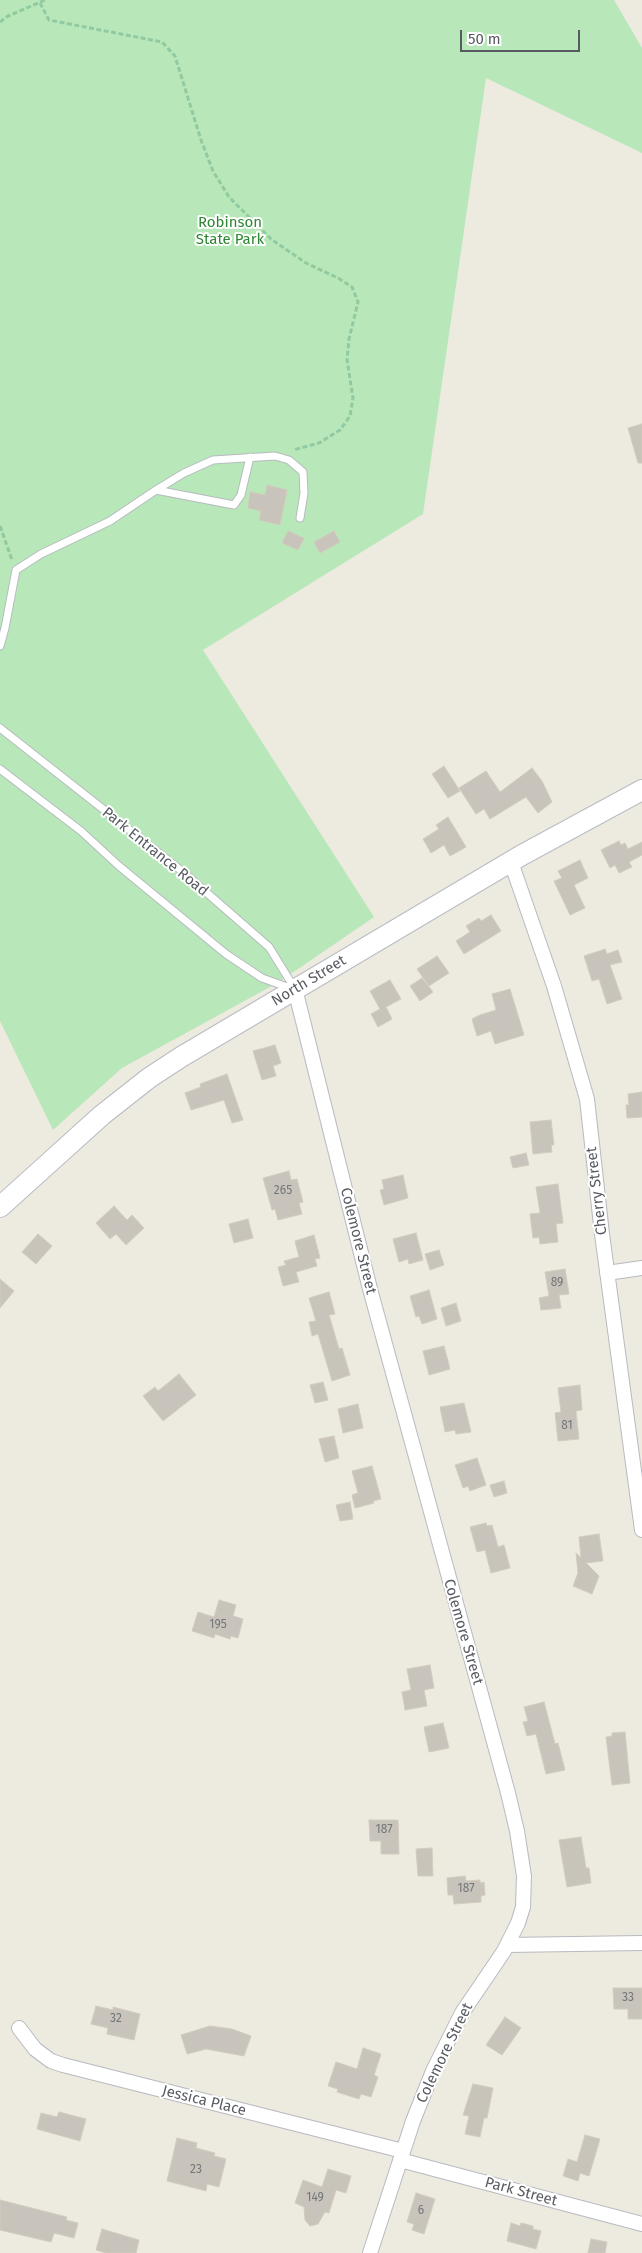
<!DOCTYPE html>
<style>
body{margin:0}
#map{position:relative;width:642px;height:2253px;overflow:hidden;background:#edeadf;font-family:"Fira Sans",sans-serif}
canvas{display:block}
.scale{position:absolute;left:460px;top:30px;width:120px;height:22px;box-sizing:border-box;border:2px solid #585c62;border-top:0;padding-left:6px;font-size:15px;line-height:18px;white-space:nowrap;color:#585c62;-webkit-text-stroke:4px #fff;paint-order:stroke}
</style>
<div id="map">
<canvas width="642" height="2253"></canvas>
<div class="scale">50 m</div>
</div>
<script>
const context = document.querySelector('canvas').getContext('2d');
context.lineJoin = 'round';
function fillPath(path, color) { context.fillStyle = color; context.fill(path, 'evenodd'); }
const shape = rows => new Path2D(rows.map(r => 'M' + r).join(''));
function trace(path, color, width, dash) { context.strokeStyle = color; context.lineWidth = width; context.lineCap = dash ? 'butt' : 'round'; context.setLineDash(dash || []); context.stroke(path); }
function label(font, color, halo, rows, align = 'center') {
  context.font = font + ' "Fira Sans",sans-serif'; context.lineWidth = 4; context.setLineDash([]); context.textBaseline = 'middle'; context.strokeStyle = halo; context.fillStyle = color; for (const [text, x, y, turn = 0] of rows) {
    context.save(); context.translate(x, y); context.rotate((+turn || 0) * Math.PI / 180); context.textAlign = isNaN(turn) ? turn : align; if (halo) context.strokeText(text, 0, 0); context.fillText(text, 0, 0); context.restore();
  }
}
const green = shape([
 [0,0,614,0,642,48,642,153,486,78,423,514,203,650,374,917,279,982,122,1068,53,1130,0,1021]
]);
const building = shape([
 [642,424,642,463,638,463,628,428,642,424],
 [267,485,287,490,280,525,259,520,261,511,248,508,250,492,265,495,267,485],
 [288,531,304,538,298,550,282,543,288,531],
 [334,531,340,542,320,553,314,542,334,531],
 [444,766,460,791,448,798,432,774,444,766],
 [532,768,542,781,552,802,538,813,526,797,490,819,484,809,476,814,459,788,486,771,500,792,532,768],
 [448,817,466,847,450,856,444,845,431,853,423,839,439,829,436,825,448,817],
 [619,841,621,845,625,843,628,849,642,842,642,855,629,862,632,867,619,873,615,865,610,868,601,850,619,841],
 [580,860,588,878,574,885,585,908,570,915,554,881,562,878,558,871,580,860],
 [491,915,501,931,464,954,456,941,470,932,466,926,479,918,481,921,491,915],
 [605,949,607,954,618,950,622,962,610,965,622,999,607,1004,599,979,592,981,584,956,605,949],
 [437,956,449,973,429,986,417,969,437,956],
 [422,978,433,992,420,1001,410,986,422,978],
 [390,980,401,999,386,1007,392,1019,378,1027,371,1014,380,1009,370,991,390,980],
 [510,989,524,1035,495,1044,491,1031,477,1036,472,1019,480,1015,496,1010,492,994,510,989],
 [275,1045,281,1063,273,1066,276,1076,262,1080,253,1051,275,1045],
 [227,1074,243,1120,232,1123,224,1100,191,1110,185,1093,201,1087,200,1084,227,1074],
 [642,1092,642,1117,627,1118,626,1105,629,1105,628,1094,642,1092],
 [551,1120,554,1145,551,1145,552,1152,533,1154,530,1122,551,1120],
 [526,1153,529,1165,513,1168,510,1157,526,1153],
 [289,1171,291,1180,297,1179,303,1202,299,1203,302,1214,278,1220,275,1209,272,1210,263,1178,289,1171],
 [403,1175,408,1198,384,1205,380,1190,384,1189,382,1180,403,1175],
 [558,1184,563,1223,556,1224,558,1242,540,1244,539,1237,533,1238,530,1214,540,1213,536,1187,558,1184],
 [114,1206,127,1220,132,1215,144,1228,126,1245,116,1234,110,1239,96,1223,114,1206],
 [248,1219,253,1238,234,1243,229,1224,248,1219],
 [416,1233,423,1260,409,1264,408,1259,399,1262,393,1239,416,1233],
 [38,1234,52,1246,36,1264,22,1252,38,1234],
 [314,1235,320,1258,315,1259,317,1266,296,1272,299,1282,283,1286,278,1267,286,1265,284,1261,299,1257,295,1241,314,1235],
 [439,1250,444,1265,430,1270,425,1254,439,1250],
 [565,1269,569,1294,559,1295,561,1308,541,1310,539,1298,549,1296,545,1272,565,1269],
 [0,1279,14,1291,0,1308,0,1279],
 [429,1290,437,1319,422,1324,419,1316,416,1317,410,1296,429,1290],
 [329,1292,335,1314,329,1315,339,1349,342,1348,350,1375,332,1381,318,1334,312,1336,309,1322,316,1321,309,1298,329,1292],
 [456,1303,461,1321,446,1326,441,1308,456,1303],
 [444,1346,450,1369,429,1375,423,1351,444,1346],
 [179,1374,196,1395,163,1421,143,1396,155,1387,158,1391,179,1374],
 [323,1382,328,1400,315,1403,310,1385,323,1382],
 [580,1385,582,1410,576,1411,579,1439,558,1441,555,1413,561,1412,558,1388,580,1385],
 [464,1403,471,1432,456,1434,455,1430,445,1432,440,1407,464,1403],
 [358,1404,363,1428,343,1433,338,1409,358,1404],
 [334,1436,339,1458,325,1462,319,1439,334,1436],
 [477,1458,486,1485,470,1491,468,1486,463,1488,455,1465,477,1458],
 [372,1466,381,1499,373,1501,374,1503,355,1508,352,1495,358,1493,352,1471,372,1466],
 [504,1481,507,1493,494,1497,490,1485,504,1481],
 [350,1502,353,1519,340,1521,336,1505,350,1502],
 [486,1523,487,1526,492,1525,498,1547,504,1545,510,1568,491,1573,485,1550,477,1552,470,1527,486,1523],
 [599,1534,603,1561,586,1563,599,1576,592,1594,573,1586,578,1573,576,1553,581,1558,579,1537,599,1534],
 [219,1600,236,1605,233,1616,243,1619,238,1638,231,1636,230,1639,215,1634,214,1638,192,1631,198,1612,214,1617,219,1600],
 [430,1665,434,1688,424,1690,427,1706,405,1710,402,1692,411,1690,407,1669,430,1665],
 [544,1702,555,1744,558,1743,565,1770,546,1774,536,1734,527,1736,523,1722,528,1721,524,1707,544,1702],
 [443,1723,449,1748,429,1752,424,1727,443,1723],
 [625,1732,630,1783,612,1785,606,1737,612,1736,612,1733,625,1732],
 [369,1820,398,1820,399,1854,381,1854,381,1841,370,1841,369,1820],
 [581,1837,586,1868,589,1868,591,1883,567,1887,559,1840,581,1837],
 [432,1848,433,1876,418,1876,416,1849,432,1848],
 [465,1876,466,1881,480,1880,480,1883,484,1882,485,1895,481,1896,481,1902,454,1904,453,1895,448,1895,447,1878,465,1876],
 [613,1988,642,1988,642,2019,628,2019,628,2009,614,2009,613,1988],
 [96,2006,113,2010,113,2007,140,2014,134,2040,107,2034,108,2028,91,2024,96,2006],
 [505,2017,521,2028,502,2055,486,2045,505,2017],
 [210,2026,232,2029,251,2036,244,2056,206,2049,187,2054,181,2035,210,2026],
 [363,2048,381,2054,374,2075,378,2077,371,2097,361,2094,359,2099,337,2092,338,2089,328,2086,336,2062,357,2069,363,2048],
 [473,2084,493,2088,487,2118,484,2118,480,2137,465,2134,469,2116,463,2115,473,2084],
 [59,2112,86,2119,80,2141,37,2129,41,2113,57,2117,59,2112],
 [585,2135,600,2139,589,2176,580,2173,578,2181,563,2176,568,2159,577,2162,585,2135],
 [177,2138,197,2143,196,2148,215,2153,214,2156,226,2159,219,2187,207,2184,206,2191,167,2181,177,2138],
 [328,2169,351,2176,346,2193,336,2190,329,2213,325,2212,318,2224,310,2226,305,2220,304,2207,295,2203,303,2180,322,2187,328,2169],
 [416,2193,435,2199,424,2234,412,2230,414,2224,407,2222,416,2193],
 [0,2200,67,2217,66,2220,78,2223,74,2238,54,2233,51,2242,0,2230,0,2200],
 [511,2223,520,2226,521,2223,533,2226,533,2229,541,2231,536,2249,507,2241,511,2223],
 [102,2229,139,2240,136,2253,106,2253,96,2250,102,2229],
 [591,2239,607,2242,605,2253,588,2253,591,2239]
]);
const path = shape([
 [40,3,49,20,162,42,175,56,201,140,213,171,229,197,271,239,306,263,338,278,352,287,358,302,349,339,347,360,353,398,350,416,340,430,319,443,293,450],
 [0,22,8,16,45,0],
 [0,526,12,560]
]);
const lane = shape([
 [156,490,184,473,213,460,275,456,289,460,303,472,304,493,300,518],
 [0,646,5,628,16,570,41,554,110,521,156,490,234,505,241,495,250,457],
 [0,728,183,872,269,947,295,989],
 [0,769,81,831,119,866,226,954,262,978,290,988]
]);
const street = shape([
 [511,862,554,986,587,1099,602,1234,642,1530],
 [295,989,370,1289,508,1793,517,1831,524,1876,523,1907,518,1923,504,1951,462,2013,433,2071,413,2121,370,2253],
 [607,1273,642,1268],
 [507,1945,642,1943],
 [19,2028,35,2049,51,2061,63,2065,403,2151],
 [400,2160,642,2224]
]);
const secondary = shape([
 [0,1207,102,1115,149,1078,181,1057,522,855,642,790]
]);
const numberNames = [
 ["265",283,1191],
 ["89",557,1283],
 ["81",567,1426],
 ["195",218,1625],
 ["187",384,1830],
 ["187",466,1889],
 ["33",628,1998],
 ["32",116,2019],
 ["23",196,2170],
 ["149",315,2198],
 ["6",421,2211]
];
const parkNames = [
 ["Robinson",230,223],
 ["State Park",230,240]
];
const streetNames = [
 ["Park Entrance Road",155,852,39],
 ["North Street",309,981,-31],
 ["Cherry Street",597,1191,-97],
 ["Colemore Street",358,1241,76],
 ["Colemore Street",463,1632,74],
 ["Colemore Street",445,2053,-64],
 ["Jessica Place",204,2101,14],
 ["Park Street",521,2192,15]
];
fillPath(green, '#b8e8b9');
fillPath(building, '#c8c4bc');
trace(building, '#d2ccbd', 1);
trace(lane, '#b7bac0', 9);
trace(street, '#b7bac0', 16);
trace(secondary, '#b8bcc3', 22);
trace(path, '#91c9a2', 3, [5, 2.5]);
trace(lane, '#fff', 7);
trace(street, '#fff', 14);
trace(secondary, '#fff', 20);
label('12px', '#747678', null, numberNames);
label('15px', '#2d8631', '#fff', parkNames);
label('15px', '#585c62', '#fff', streetNames);
</script>
